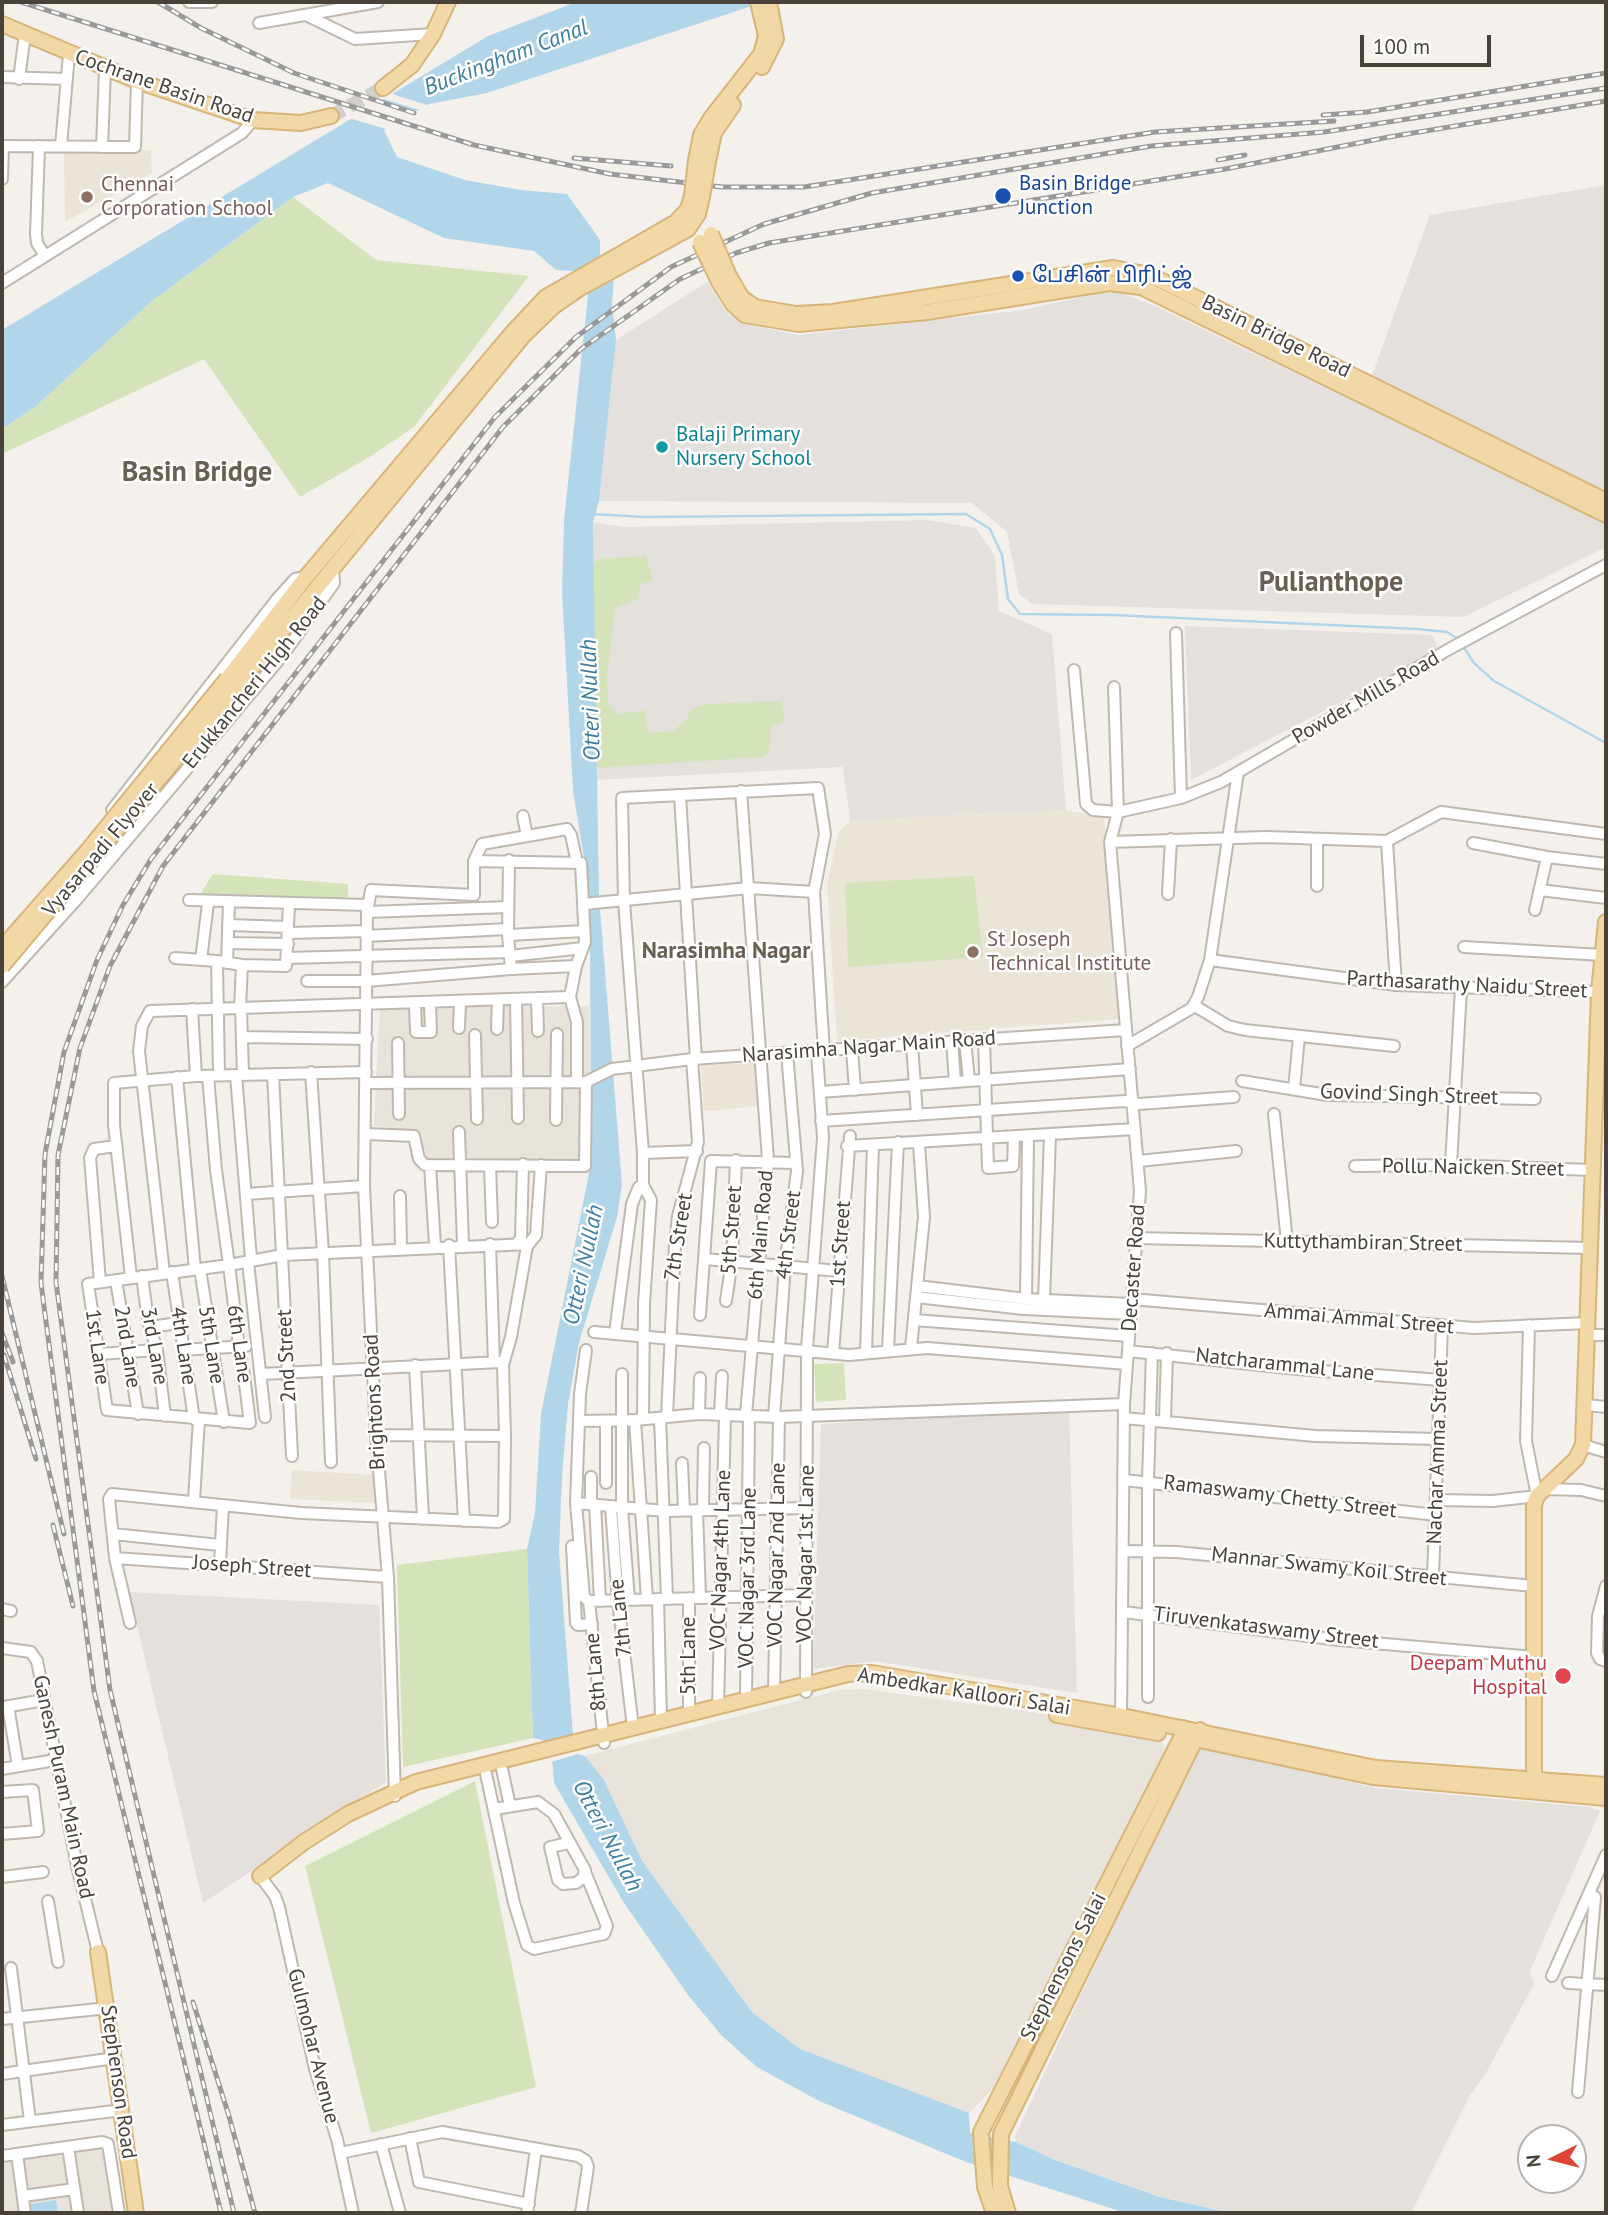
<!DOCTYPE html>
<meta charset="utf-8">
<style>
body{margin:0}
#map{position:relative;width:1608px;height:2215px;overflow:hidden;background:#f4f1ec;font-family:"PT Sans",sans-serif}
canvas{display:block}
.frame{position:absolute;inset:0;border:4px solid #48423a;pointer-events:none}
.north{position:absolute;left:1517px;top:2124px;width:70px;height:70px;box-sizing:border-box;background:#fff;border:2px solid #b6b3b0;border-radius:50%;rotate:264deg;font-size:19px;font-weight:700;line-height:28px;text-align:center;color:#48423a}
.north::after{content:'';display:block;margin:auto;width:24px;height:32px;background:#e14437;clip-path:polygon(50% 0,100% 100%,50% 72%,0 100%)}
.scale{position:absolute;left:1360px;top:35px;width:131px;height:32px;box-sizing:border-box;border:4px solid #48423a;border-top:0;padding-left:9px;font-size:21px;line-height:24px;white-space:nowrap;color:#48423a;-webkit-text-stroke:5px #fff;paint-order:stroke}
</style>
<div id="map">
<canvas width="1608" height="2215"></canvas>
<div class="frame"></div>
<div class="north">N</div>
<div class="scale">100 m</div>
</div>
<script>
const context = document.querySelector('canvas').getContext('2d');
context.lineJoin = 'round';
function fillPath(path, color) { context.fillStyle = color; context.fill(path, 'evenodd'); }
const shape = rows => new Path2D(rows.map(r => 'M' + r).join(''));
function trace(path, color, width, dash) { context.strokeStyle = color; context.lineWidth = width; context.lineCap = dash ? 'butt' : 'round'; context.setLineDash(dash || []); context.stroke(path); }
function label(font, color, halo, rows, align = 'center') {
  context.font = font + ' "PT Sans","Noto Sans Tamil",sans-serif'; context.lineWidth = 5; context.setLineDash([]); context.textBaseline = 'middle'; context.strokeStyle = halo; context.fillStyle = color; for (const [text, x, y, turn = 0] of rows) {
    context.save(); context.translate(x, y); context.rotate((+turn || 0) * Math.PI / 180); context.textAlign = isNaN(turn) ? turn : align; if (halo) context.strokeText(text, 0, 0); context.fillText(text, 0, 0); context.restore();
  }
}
const residential = shape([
 [589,1006,591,1163,427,1159,419,1131,374,1126,380,1007],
 [864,1689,1033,1712,1158,1735,1169,1756,1006,2076,969,2113,875,2081,800,2049,752,2012,642,1861,604,1780,585,1756,839,1690],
 [113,2138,124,2213,2,2213,2,2153]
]);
const industrial = shape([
 [1606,185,1606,497,1371,378,1430,215],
 [707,282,728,314,745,324,798,335,1023,310,1113,290,1153,305,1606,522,1606,547,1464,617,1032,604,1019,594,1007,532,972,503,599,501,616,340],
 [927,520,976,528,995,556,999,611,1052,634,1066,810,850,821,843,767,596,780,593,522,624,527],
 [1185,626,1432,635,1439,651,1191,780],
 [1069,1409,1077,1693,874,1661,813,1669,821,1424],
 [129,1592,379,1605,386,1782,203,1903],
 [1206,1747,1376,1788,1589,1807,1600,1811,1530,1971,1534,1984,1486,2073,1469,2097,1411,2213,1230,2213,1161,2197,1055,2160,1016,2142,1015,2136,1195,1750]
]);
const education = shape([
 [64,150,151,150,152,173,65,222],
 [1066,810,1104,817,1120,1019,837,1041,827,885,838,833,850,821],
 [758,1062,761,1106,704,1111,701,1066],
 [292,1470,373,1475,376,1503,290,1499]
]);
const green = shape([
 [293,197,376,260,529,276,414,427,368,458,300,497,204,359,2,454,2,429,35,407,152,301],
 [646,556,653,581,640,584,638,599,615,608,607,676,608,703,619,714,645,710,648,733,673,731,687,719,691,709,706,704,782,701,784,721,770,728,770,749,764,757,597,768,592,564,600,559],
 [213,874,348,884,348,897,270,900,199,896],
 [974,876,983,957,848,967,845,883],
 [844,1363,846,1400,816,1402,814,1364],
 [527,1549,533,1738,403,1767,397,1565],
 [475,1781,536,2087,371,2133,305,1866]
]);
const water = shape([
 [576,2,764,2,487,93,429,104,384,130,397,157,465,180,521,190,567,194,600,240,600,257,614,278,612,303,616,340,599,501,593,522,599,896,622,1185,617,1217,579,1343,568,1404,562,1477,559,1552,573,1735,578,1754,585,1756,604,1780,642,1861,752,2012,800,2049,969,2113,970,2133,1016,2142,1055,2160,1160,2197,1230,2213,1126,2213,966,2162,819,2101,757,2067,722,2036,688,1995,624,1903,554,1783,553,1766,543,1740,533,1738,527,1549,535,1513,541,1414,591,1163,590,949,585,865,573,791,562,592,564,520,588,295,573,271,556,270,534,251,444,238,328,183,293,197,152,301,35,407,2,429,2,330,488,36],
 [56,2200,58,2213,32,2213,31,2204]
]);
const pier = shape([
 [386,92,430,106,430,107,423,111,377,97],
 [373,100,419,113,403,119,390,130,345,117],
 [573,1735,578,1754,548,1763,541,1744]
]);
const stream = shape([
 [592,514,645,517,966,514,990,529,1002,555,1008,599,1020,614,1113,615,1417,629,1447,632,1460,640],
 [1463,646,1474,663,1494,681,1606,743]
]);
const majorTunnel = shape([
 [331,116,383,88]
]);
const minor = shape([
 [189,2,212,2],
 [306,15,355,39,433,34],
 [259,23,378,2],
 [2,77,67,79],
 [19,79,25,34],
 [2,146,135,147,137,81],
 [39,146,36,234,37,243,45,256],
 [61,146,69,54],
 [102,147,105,69],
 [2,179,3,146],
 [2,283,242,133,253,120],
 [1176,633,1181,798],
 [1074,670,1086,804,1093,810,1118,812,1181,798,1221,782,1451,648,1606,565],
 [1114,687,1118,812,1110,842,1140,1191,1124,1404,1121,1720],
 [741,791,768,1160,746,1415],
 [680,795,696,1059],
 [112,810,277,599,295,579,306,577],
 [523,816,527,836],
 [1317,840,1317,886],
 [1387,841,1396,985],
 [1110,842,1266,837,1387,841,1441,812,1606,834],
 [1473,843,1547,857,1606,864],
 [509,860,508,935,511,969,576,966,570,997,577,1022,577,1082],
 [474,861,482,844,567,829,571,835,577,863],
 [1540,890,1606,898],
 [1168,894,1171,839],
 [189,900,367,905],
 [584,904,749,888,814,892],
 [1535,910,1547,857],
 [367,912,508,907],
 [228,925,288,927],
 [288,933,367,931],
 [508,935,584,931],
 [366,936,508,929],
 [228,943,288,944],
 [1464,947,1603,955],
 [510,956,583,948],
 [175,958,217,961,219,1075],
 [287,958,510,952],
 [201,960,208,903],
 [1210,960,1396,985,1599,992],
 [217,961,242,965,240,1008],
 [227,963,229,903],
 [242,965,286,966,289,905],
 [307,981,366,981,511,969],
 [2,982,78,898,283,655,334,583,333,570],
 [537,998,538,1031],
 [516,999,518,1118],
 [415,1004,416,1032,431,1032,430,1003],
 [1195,1006,1228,1026,1245,1030,1394,1046],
 [241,1008,243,1075],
 [192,1009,196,1076],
 [459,1028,460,1002],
 [497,1029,498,1000],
 [475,1035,477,1119],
 [242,1037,367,1039],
 [984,1039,988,1168,1013,1166,1014,1137],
 [965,1040,969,1080],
 [952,1041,955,1082],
 [398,1043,399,1114],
 [912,1044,917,1115],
 [1127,1046,1192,1008,1198,997,1210,960,1238,772],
 [852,1049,855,1090],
 [311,1072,323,1253,331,1462],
 [273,1074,292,1456],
 [236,1075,251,1259],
 [208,1076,216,1170,229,1265,239,1347,244,1376,250,1423,107,1410,88,1284,229,1265,283,1255,529,1244],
 [177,1077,195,1269],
 [1242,1081,1327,1095,1535,1099],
 [366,1083,586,1082,612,1069,692,1059,1126,1030],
 [1294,1089,1299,1037],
 [820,1092,1130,1069],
 [1274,1114,1287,1242],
 [556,1120,557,1034],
 [821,1121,1125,1101,1139,1104,1234,1097],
 [459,1132,463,1245],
 [367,1134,414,1136,419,1159,425,1165,585,1166,586,1082],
 [847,1146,1135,1129],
 [643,1153,697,1151],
 [1139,1161,1236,1151],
 [430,1165,435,1246],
 [1451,1165,1461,988],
 [490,1166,492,1222],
 [1355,1166,1451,1165,1592,1170],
 [246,1194,364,1186],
 [400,1196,401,1248],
 [1136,1238,1590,1248],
 [517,1243,521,1238,523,1164],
 [490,1244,494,1362],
 [449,1245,464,1521],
 [705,1259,839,1271],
 [248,1262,265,1417],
 [200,1269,224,1422],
 [172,1272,194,1419],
 [164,1273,139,1051,142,1026,150,1011,570,997],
 [142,1276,148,1321,157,1350,165,1416],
 [131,1277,114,1125,114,1083,196,1076,366,1072],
 [116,1280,138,1414],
 [100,1282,90,1158,94,1149,116,1146],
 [917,1286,1026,1299,1131,1304],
 [916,1297,1024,1309,1130,1314],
 [1026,1299,1028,1137],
 [1131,1299,1474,1328,1587,1323],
 [1044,1300,1050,1136],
 [726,1301,732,1261,736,1160],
 [700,1315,711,1161,796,1163],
 [914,1320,1129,1336],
 [151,1327,178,1323],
 [594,1332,849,1355,927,1348,1127,1364],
 [615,1333,632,1204,639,1187,643,1185],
 [1587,1335,1606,1335],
 [911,1348,924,1217,919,1144],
 [182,1350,246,1346],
 [586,1350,580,1394,576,1503,584,1597,589,1601,604,1743],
 [888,1350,898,1142],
 [866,1351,873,1145],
 [1128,1351,1297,1369,1441,1380],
 [833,1353,850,1136],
 [99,1354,157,1350],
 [415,1365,423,1518],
 [503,1365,511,1337,527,1246,536,1235,541,1165],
 [622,1374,622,1509,629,1600],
 [1586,1405,1606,1407],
 [699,1414,700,1378],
 [720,1414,722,1376],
 [667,1416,675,1245,678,1216,698,1142,692,1059],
 [774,1417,785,1266,797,1171,787,1053],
 [660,1418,667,1599],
 [1124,1418,1315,1436,1438,1439],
 [643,1419,644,1303,651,1200,643,1185,643,1153,624,901,622,798,818,788,825,834,814,892,824,1052],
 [635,1420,647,1599],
 [1165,1420,1167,1353],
 [580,1421,635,1420,699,1414,779,1417,1124,1404],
 [376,1435,505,1436],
 [1583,1445,1606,1452],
 [682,1463,684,1510],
 [591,1477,591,1503],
 [1124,1480,1436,1515],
 [606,1483,606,1421],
 [1544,1489,1581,1490,1606,1496],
 [194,1500,199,1419],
 [1436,1500,1493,1501,1537,1496,1526,1441,1529,1325],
 [576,1503,665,1511,806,1508],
 [595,1504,600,1601],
 [611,1508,618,1600,633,1728],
 [703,1509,704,1448],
 [697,1510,700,1598],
 [113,1534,220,1545],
 [572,1546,576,1623,578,1625,592,1624],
 [1125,1551,1176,1552,1533,1586],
 [115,1558,388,1577],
 [220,1564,223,1505],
 [1433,1577,1442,1326],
 [1606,1586,1598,1616,1597,1653,1600,1659,1606,1661],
 [689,1598,689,1714],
 [658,1599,661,1721],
 [589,1601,805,1595],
 [2,1609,11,1611],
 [1124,1612,1339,1640,1534,1657],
 [130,1623,115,1558,109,1499,112,1494,301,1513,498,1522,504,1519,505,1436,503,1365,500,1362,261,1374],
 [2,1648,31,1652,37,1661,77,1866,98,1952],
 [774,1692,779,1417],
 [806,1692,807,1349,823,1138,817,1053],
 [1148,1697,1148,1481,1152,1353],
 [746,1700,749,1415],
 [8,1706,18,1766],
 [4,1707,44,1700],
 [718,1707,725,1414],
 [2,1769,55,1760],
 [502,1769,510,1806],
 [486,1774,514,1903,527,1945,534,1949,604,1934,607,1926,585,1872],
 [2,1792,33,1790,38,1831,2,1834],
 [395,1796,388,1577,376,1435,364,1186,367,912,371,890,474,895,474,861,581,863,585,942,576,966],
 [494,1809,538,1802,554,1814,585,1870,583,1878,576,1883,563,1884,558,1880,550,1847,569,1843],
 [260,1876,275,1896,279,1907,315,2069,337,2139,353,2213],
 [2,1877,43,1872],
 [48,1901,58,1962],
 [11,1968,30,2121],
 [1552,1976,1606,1855],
 [1568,1983,1606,1985],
 [2,2019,108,2008],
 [2,2074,115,2058],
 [1578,2092,1595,1897],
 [2,2125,122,2110],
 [410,2138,419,2182,529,2204],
 [381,2144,400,2213],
 [68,2147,78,2213],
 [340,2153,442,2132,578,2156,586,2161,588,2167,581,2213],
 [17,2154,25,2213],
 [2,2156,102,2142,108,2144,119,2213],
 [23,2196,74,2189],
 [527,2213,536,2149]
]);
const major = shape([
 [2,24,137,81,253,120,301,123,331,116],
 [762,67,776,39,769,2],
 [383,88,412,65,433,34,448,2],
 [696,160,701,135,711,118,761,54,766,36,758,2],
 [708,161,714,133,733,105],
 [729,276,742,298,755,307,796,314,833,312,1113,268,1150,275,1606,501],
 [719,282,733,304,745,315,798,324,927,312,1109,283,1141,287,1606,515],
 [227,679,306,577,513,332,546,297,676,222,688,209,692,196],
 [235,688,523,336,554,306,580,288,688,229,698,214,702,197],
 [1057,1715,1158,1733],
 [1195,1739,1373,1777,1606,1798],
 [1534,1786,1534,1505,1537,1496,1576,1459,1583,1445,1599,992,1606,922],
 [260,1876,304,1842,348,1814,416,1782,848,1674,872,1673,1122,1716,1376,1768,1606,1785],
 [98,1952,136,2213],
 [994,2213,985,2187,981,2132,1182,1736,1183,1728],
 [1008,2213,1000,2186,1001,2134,1200,1730]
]);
const rail = shape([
 [21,2,474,145,610,174,722,187,804,187,1155,132,1334,121],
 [158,2,201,28,294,73,414,113],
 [1323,115,1367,112,1606,73],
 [574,158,671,166],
 [1218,160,1245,155],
 [2,1276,64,1534],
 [2,1333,13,1362],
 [4,1355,36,1459],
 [53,1525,73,1606],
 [193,2002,229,2116,255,2213],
 [221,2213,94,1691,41,1283,45,1154,64,1052,97,960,123,905,151,859,495,417,576,337,671,267,764,224,872,193,1151,146,1324,132,1606,88],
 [234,2213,110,1690,56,1282,58,1155,80,1048,110,966,163,866,503,427,581,349,680,279,736,253,769,243,1225,169,1389,137,1606,101]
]);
const majorBridge = shape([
 [692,196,696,160],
 [702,197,708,161],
 [711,234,729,276],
 [700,242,719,282],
 [2,948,89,849,227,679],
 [2,966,235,688]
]);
const markers = [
 [1003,196,9,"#1a4fb4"],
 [87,197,7,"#8d6e63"],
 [1018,276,7,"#1a4fb4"],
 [662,447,7,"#0f9aa8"],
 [973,952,7,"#8d6e63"],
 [1563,1676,9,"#e0444e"]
];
const streetNames = [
 ["Cochrane Basin Road",164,87,19],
 ["Basin Bridge Road",1276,337,26],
 ["Erukkancheri High Road",255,683,-51],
 ["Powder Mills Road",1366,698,-30],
 ["Vyasarpadi Flyover",101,850,-50],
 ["Parthasarathy Naidu Street",1467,985,3],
 ["Narasimha Nagar Main Road",869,1047,-4],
 ["Govind Singh Street",1409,1095,2],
 ["Pollu Naicken Street",1473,1168,1],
 ["5th Street",732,1230,-86],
 ["6th Main Road",761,1235,-85],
 ["4th Street",789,1235,-83],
 ["7th Street",679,1237,-81],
 ["Kuttythambiran Street",1363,1243,1],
 ["1st Street",841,1244,-86],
 ["Decaster Road",1134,1268,-86],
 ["Ammai Ammal Street",1359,1319,5],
 ["6th Lane",239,1344,82],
 ["5th Lane",211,1345,81],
 ["3rd Lane",154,1346,80],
 ["4th Lane",183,1346,81],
 ["1st Lane",97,1347,82],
 ["2nd Lane",127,1347,81],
 ["2nd Street",287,1356,-93],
 ["Natcharammal Lane",1285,1365,6],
 ["Brightons Road",375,1402,-93],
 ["Nachar Amma Street",1438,1452,-88],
 ["Ramaswamy Chetty Street",1280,1497,7],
 ["VOC Nagar 1st Lane",806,1554,-89],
 ["VOC Nagar 2nd Lane",777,1555,-89],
 ["VOC Nagar 4th Lane",721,1560,-88],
 ["Joseph Street",252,1567,4],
 ["Mannar Swamy Koil Street",1329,1567,6],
 ["VOC Nagar 3rd Lane",748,1578,-89],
 ["7th Lane",621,1618,-96],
 ["Tiruvenkataswamy Street",1266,1628,7],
 ["5th Lane",689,1656,-90],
 ["8th Lane",596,1672,-95],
 ["Ambedkar Kalloori Salai",964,1692,9],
 ["Ganesh Puram Main Road",63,1787,78],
 ["Stephensons Salai",1064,1967,-63],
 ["Gulmohar Avenue",313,2046,76],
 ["Stephenson Road",118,2082,82]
];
const transitNames = [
 ["Basin Bridge",1019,184],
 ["Junction",1019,208],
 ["பேசின் பிரிட்ஜ்",1032,276]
];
const educationNames = [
 ["Chennai",101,185],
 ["Corporation School",101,209],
 ["St Joseph",987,940],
 ["Technical Institute",987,964]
];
const cultureNames = [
 ["Balaji Primary",676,435],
 ["Nursery School",676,459]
];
const healthNames = [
 ["Deepam Muthu",1547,1664],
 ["Hospital",1547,1688]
];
const waterNames = [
 ["Buckingham Canal",506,58,-21],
 ["Otteri Nullah",591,700,-92],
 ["Otteri Nullah",584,1265,-78],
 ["Otteri Nullah",607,1836,62]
];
const neighbourhoodNames = [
 ["Narasimha Nagar",726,951]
];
const districtNames = [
 ["Basin Bridge",197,473],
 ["Pulianthope",1331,583]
];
fillPath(residential, '#e8e3db');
fillPath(industrial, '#e4e1dd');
fillPath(education, '#ebe5d8');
fillPath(green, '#d4e3ba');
fillPath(water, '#b1d6e9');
fillPath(pier, '#f4f1ec');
trace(stream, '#b1d6e9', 2.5);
trace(majorTunnel, '#d2cec8', 14, [14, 7]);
trace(minor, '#bfb8b0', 14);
trace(major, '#d7b478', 18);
trace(minor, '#fff', 10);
trace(major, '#f3d8a7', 14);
trace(rail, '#999', 5);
trace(rail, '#fff', 2.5, [8]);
trace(majorBridge, '#d7b478', 18, []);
trace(majorBridge, '#f3d8a7', 14);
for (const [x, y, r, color] of markers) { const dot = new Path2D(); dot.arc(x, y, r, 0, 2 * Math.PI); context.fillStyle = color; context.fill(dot); trace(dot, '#fff', 2.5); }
label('21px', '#48423a', '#fff', streetNames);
label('21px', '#164399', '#fff', transitNames, 'left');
label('21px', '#785e54', '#fff', educationNames, 'left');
label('21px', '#0d838f', '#fff', cultureNames, 'left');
label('21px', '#be3a42', '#fff', healthNames, 'right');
label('italic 23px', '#3d7da0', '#fff', waterNames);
label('bold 23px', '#6a5f53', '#fff', neighbourhoodNames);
label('bold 28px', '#6a5f53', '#fff', districtNames);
</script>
